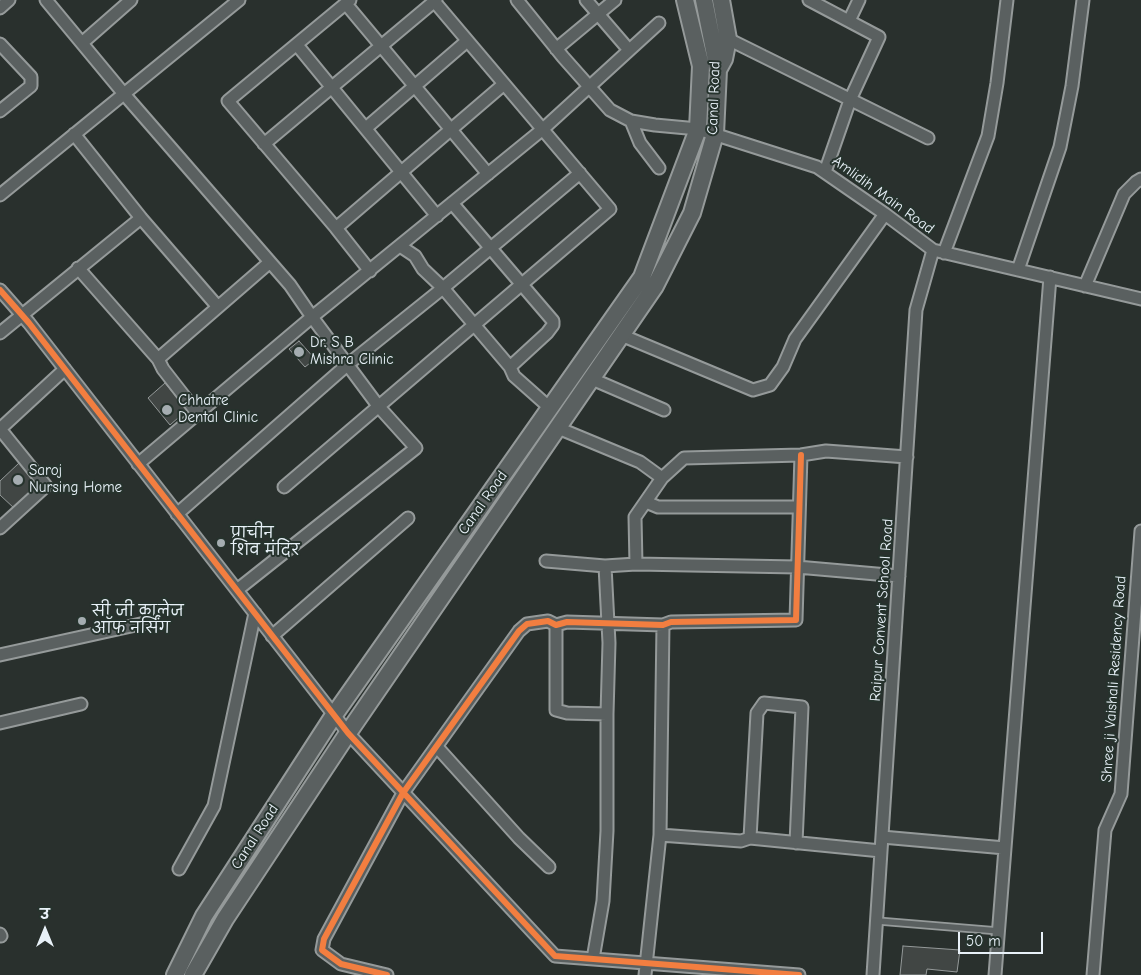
<!DOCTYPE html>
<meta charset="utf-8">
<style>
body{margin:0}
#map{position:relative;width:1141px;height:975px;overflow:hidden;background:#29302d;font-family:"Comic Neue","Playpen Sans Deva",sans-serif}
canvas{display:block}
.north{position:absolute;left:20px;top:905px;width:50px;height:50px;-webkit-text-stroke:4px #26332d;paint-order:stroke;rotate:0deg;font-size:14px;font-weight:700;line-height:20px;text-align:center;color:#e8f1f8}
.north::after{content:'';display:block;margin:auto;width:18px;height:22px;background:#e8f1f8;clip-path:polygon(50% 0,100% 100%,50% 72%,0 100%)}
.scale{position:absolute;left:958px;top:932px;width:85px;height:22px;box-sizing:border-box;border:2px solid #e8f1f8;border-top:0;padding-left:6px;font-size:15px;line-height:18px;white-space:nowrap;color:#e8f1f8;-webkit-text-stroke:4px #26332d;paint-order:stroke}
</style>
<div id="map">
<canvas width="1141" height="975"></canvas>
<div class="north">उ</div>
<div class="scale">50 m</div>
</div>
<script>
const context = document.querySelector('canvas').getContext('2d');
context.lineJoin = 'round';
function fillPath(path, color) { context.fillStyle = color; context.fill(path, 'evenodd'); }
const shape = rows => new Path2D(rows.map(r => 'M' + r).join(''));
function trace(path, color, width, dash) { context.strokeStyle = color; context.lineWidth = width; context.lineCap = dash ? 'butt' : 'round'; context.setLineDash(dash || []); context.stroke(path); }
function label(font, color, halo, rows, align = 'center') {
  context.font = font + ' "Comic Neue","Playpen Sans Deva",sans-serif'; context.lineWidth = 4; context.setLineDash([]); context.textBaseline = 'middle'; context.strokeStyle = halo; context.fillStyle = color; for (const [text, x, y, turn = 0] of rows) {
    context.save(); context.translate(x, y); context.rotate((+turn || 0) * Math.PI / 180); context.textAlign = isNaN(turn) ? turn : align; if (halo) context.strokeText(text, 0, 0); context.fillText(text, 0, 0); context.restore();
  }
}
const building = shape([
 [299,341,315,359,305,367,289,349,299,341],
 [165,383,187,410,170,425,148,398,165,383],
 [19,463,40,484,15,509,0,495,0,481,19,463],
 [903,946,960,950,957,972,927,969,926,975,900,975,903,946]
]);
const lane = shape([
 [878,921,999,931]
]);
const street = shape([
 [46,0,124,94,290,285,312,317,379,407,416,448,237,590],
 [350,0,228,101,336,228,370,271],
 [517,0,563,57,610,110,631,121,655,125,698,129,817,167,885,214,933,250,1141,299],
 [586,0,629,50],
 [809,0,879,37,850,100,825,172],
 [346,4,488,174],
 [0,8,9,0],
 [849,21,859,0],
 [728,39,928,138],
 [82,43,131,0],
 [0,44,31,77,31,86,0,111],
 [297,45,437,216],
 [556,49,615,0],
 [631,121,640,143,659,168],
 [366,128,467,41],
 [74,134,141,218,218,307],
 [264,144,436,0],
 [0,195,239,0],
 [452,203,553,321,553,325,547,333,510,367],
 [336,228,504,84],
 [400,246,415,256,423,269,443,288,510,367,514,376,550,408],
 [944,253,988,136,997,83,1007,0],
 [78,268,158,359,163,369,198,414],
 [1018,270,1060,147,1072,86,1083,0],
 [1085,286,1124,194,1136,182,1141,179],
 [0,290,29,323,348,733,555,956,799,975],
 [0,333,141,218],
 [621,335,753,390,770,385,783,367,795,339,885,214],
 [158,359,270,262],
 [592,379,664,410],
 [558,428,640,462,662,478],
 [0,429,46,486,0,528],
 [0,429,65,369],
 [138,464,312,317,543,129,659,23],
 [284,487,610,209,433,0],
 [646,502,658,507,799,507],
 [177,514,347,365,443,288,580,173],
 [546,561,605,566,636,564,797,567,899,576],
 [636,564,635,517,662,478,684,458,801,455,826,451,907,457],
 [556,625,556,710,567,713,607,714],
 [272,636,408,518],
 [0,655,145,623],
 [0,723,81,704],
 [437,747,519,838,549,867],
 [660,835,741,841,750,838,881,851],
 [882,837,1005,848],
 [750,838,757,713,764,703,802,707,796,843],
 [179,869,214,806,255,613],
 [0,934,1,936],
 [593,959,603,901,607,831,607,714,609,643,605,566],
 [387,975,341,964,322,950,324,939,403,793,519,631,527,624,548,621,556,625,567,622,663,625,671,622,796,620,801,455],
 [645,975,660,835,663,625],
 [873,975,916,310,933,250],
 [995,975,1050,277],
 [1093,975,1105,830,1121,794,1141,531]
]);
const secondary = shape([
 [718,70,724,59,728,39,721,0],
 [175,975,204,916,334,715,642,277,698,129,701,66,685,0],
 [193,975,225,919,348,733,655,286,692,213,715,134,718,70,704,0]
]);
const cycleway = shape([
 [0,290,29,323,348,733,555,956,799,975],
 [387,975,341,964,322,950,324,939,403,793,519,631,527,624,548,621,556,625,567,622,663,625,671,622,796,620,801,455]
]);
const markers = [
 [299,352,6,"#a5adb1"],
 [167,410,6,"#a5adb1"],
 [18,480,6,"#a5adb1"],
 [221,543,5,"#a5adb1"],
 [82,621,5,"#a5adb1"]
];
const streetNames = [
 ["Canal Road",714,98,-88],
 ["Amlidih Main Road",883,195,36],
 ["Canal Road",483,503,-55],
 ["Raipur Convent School Road",882,610,-86],
 ["Shree ji Vaishali Residency Road",1114,679,-86],
 ["Canal Road",255,837,-57]
];
const poiNames = [
 ["Dr. S B",310,343],
 ["Mishra Clinic",310,360],
 ["Chhatre",178,401],
 ["Dental Clinic",178,418],
 ["Saroj",29,471],
 ["Nursing Home",29,488],
 ["प्राचीन",231,534],
 ["शिव मंदिर",231,551],
 ["सी जी कालेज",92,612],
 ["ऑफ नर्सिंग",92,629]
];
fillPath(building, '#414644');
trace(building, '#959a9a', 1);
trace(lane, '#959a9a', 9);
trace(street, '#959a9a', 15);
trace(secondary, '#959a9a', 20);
trace(lane, '#5a6060', 5.5);
trace(street, '#5a6060', 11);
trace(secondary, '#5a6060', 16);
trace(cycleway, '#f27e40', 6);
for (const [x, y, r, color] of markers) { const dot = new Path2D(); dot.arc(x, y, r, 0, 2 * Math.PI); context.fillStyle = color; context.fill(dot); trace(dot, '#26332d', 2); }
label('15px', '#e8f1f8', '#26332d', streetNames);
label('15px', '#e8f1f8', '#26332d', poiNames, 'left');
</script>
